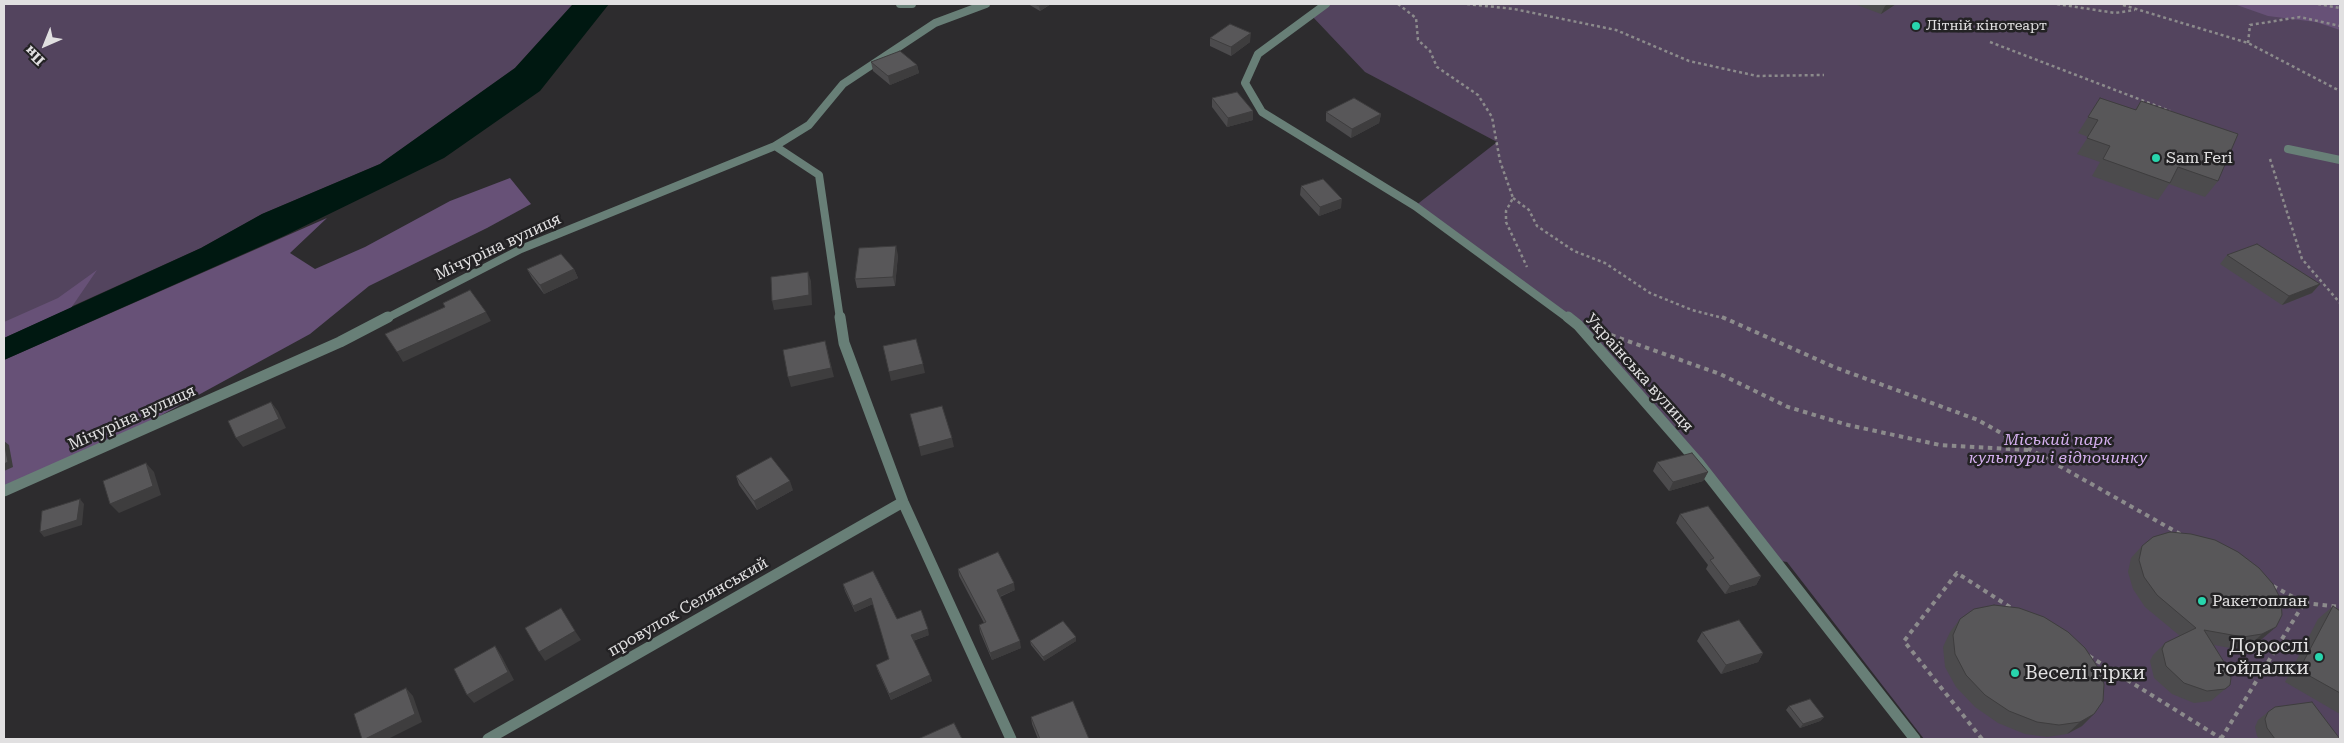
<!DOCTYPE html>
<meta charset="utf-8">
<style>
body{margin:0}
#map{position:relative;width:2344px;height:743px;overflow:hidden;background:#2d2c2e;font-family:"Roboto Serif",serif}
canvas{display:block}
.frame{position:absolute;inset:0;border:5px solid #e1e0e1;pointer-events:none}
.north{position:absolute;left:20px;top:20px;width:50px;height:50px;-webkit-text-stroke:4px #232224;paint-order:stroke;rotate:224deg;font-size:14px;font-weight:700;line-height:20px;text-align:center;color:#e1e0e1}
.north::after{content:'';display:block;margin:auto;width:18px;height:22px;background:#e1e0e1;clip-path:polygon(50% 0,100% 100%,50% 72%,0 100%)}
</style>
<div id="map">
<canvas width="2344" height="743"></canvas>
<div class="frame"></div>
<div class="north">Пн</div>
</div>
<script>
const context = document.querySelector('canvas').getContext('2d');
context.lineJoin = 'round';
function fillPath(path, color) { context.fillStyle = color; context.fill(path, 'evenodd'); }
const shape = rows => new Path2D(rows.map(r => 'M' + r).join(''));
function trace(path, color, width, dash) { context.strokeStyle = color; context.lineWidth = width; context.lineCap = dash ? 'butt' : 'round'; context.setLineDash(dash || []); context.stroke(path); }
function label(font, color, halo, rows, align = 'center') {
  context.font = font + ' "Roboto Serif",serif'; context.lineWidth = 5; context.setLineDash([]); context.textBaseline = 'middle'; context.strokeStyle = halo; context.fillStyle = color; for (const [text, x, y, turn = 0] of rows) {
    context.save(); context.translate(x, y); context.rotate((+turn || 0) * Math.PI / 180); context.textAlign = isNaN(turn) ? turn : align; if (halo) context.strokeText(text, 0, 0); context.fillText(text, 0, 0); context.restore();
  }
}
const green = shape([
 [4,4,573,4,515,68,380,164,262,214,201,248,4,337],
 [1326,4,2321,4,2340,8,2340,739,1924,739,1787,562,1775,560,1578,325,1415,206,1497,142,1365,72,1311,15]
]);
const forest = shape([
 [2234,4,2340,4,2340,30,2316,22,2268,16],
 [510,178,531,204,487,228,369,286,310,334,94,452,4,488,4,360,327,218,290,253,315,269,365,247,450,201],
 [97,270,71,308,4,338,4,322,58,298]
]);
const water = shape([
 [573,4,609,4,540,91,444,158,284,236,4,360,4,338,201,248,262,214,380,164,515,68]
]);
const pathFar1 = shape([
 [1398,4,1416,18,1418,40,1430,51,1437,67,1478,95,1492,117,1500,161,1513,198,1506,211,1506,222,1527,267],
 [1467,4,1514,9,1616,30,1689,61,1757,76,1824,75],
 [2057,4,2115,13,2135,10],
 [2318,4,2340,8],
 [2123,5,2248,43,2340,91],
 [1990,42,2170,111],
 [2248,43,2250,25,2300,17,2340,26],
 [2270,159,2302,259,2340,303],
 [1513,198,1529,210,1537,226,1574,251,1605,263,1650,293,1692,310,1727,319]
]);
const path = shape([
 [1722,317,1834,367,1978,420,2180,534],
 [1611,335,1720,374,1788,407,1848,425,1940,445,2028,450],
 [2273,586,2304,603,2340,607],
 [2089,656,2222,739],
 [1982,739,1904,641,1957,573,2013,609],
 [2221,739,2304,603]
]);
const lane = shape([
 [900,4,912,4]
]);
const streetFar1 = shape([
 [1326,4,1258,54,1245,83,1262,112,1415,206,1569,319],
 [775,146,819,175,840,319],
 [2288,149,2340,160],
 [385,319,521,249,775,146,809,125,843,84,935,23,986,4]
]);
const street = shape([
 [840,317,844,343,903,502,1011,739],
 [1568,317,1578,325,1697,461,1915,739],
 [4,491,340,342,388,317],
 [488,739,903,502]
]);
const wall = shape([
 [1028,4,1051,4,1040,11],
 [1858,4,1896,4,1881,14,1857,5],
 [1210,38,1250,42,1231,56,1210,46],
 [871,62,917,65,919,73,890,85,873,71],
 [1212,98,1253,111,1253,120,1227,127,1212,107],
 [2100,98,2135,110,2141,101,2218,181,2205,197,2169,184,2158,200,2092,176,2100,162,2077,154,2088,137,2078,133],
 [1326,112,1381,114,1379,123,1351,138,1326,121],
 [1301,186,1341,208,1319,216,1300,195],
 [898,255,895,286,857,288,855,279],
 [2227,255,2320,284,2312,293,2282,305,2220,264],
 [527,269,574,269,578,278,544,294,532,278],
 [1657,462,1708,472,1703,481,1669,491,1653,471],
 [736,476,793,490,757,510,739,485],
 [1680,514,1761,576,1756,585,1725,594,1706,569,1708,565,1676,523],
 [2142,546,2259,568,2262,639,2249,646,2230,648,2214,645,2225,689,2211,701,2194,703,2172,694,2154,678,2150,661,2153,655,2165,643,2180,636,2145,607,2133,589,2128,572,2131,558],
 [958,569,1015,590,1000,597,1021,648,992,660,980,632,979,625,984,623,959,576],
 [843,584,897,619,929,635,913,641,932,681,891,700,878,671,876,665,889,659,873,604,855,612,845,591],
 [1994,605,2082,726,2067,734,2047,737,2025,734,1998,723,1975,707,1956,687,1945,667,1943,647,1950,632,1960,619],
 [2333,606,2340,611,2340,714,2285,682,2318,619],
 [1702,632,1763,653,1758,662,1721,674,1697,641],
 [1076,637,1076,641,1044,661,1031,645,1030,641],
 [1789,706,1824,717,1820,721,1800,728,1786,710],
 [2268,712,2340,739,2259,739,2257,736,2255,727,2258,720],
 [1031,717,1089,739,1038,739,1032,724]
]);
const shadedWall = shape([
 [1043,4,1051,4,1040,11,1039,6],
 [1888,4,1896,4,1881,14,1885,6],
 [1251,33,1250,42,1231,56,1231,47],
 [917,65,919,73,890,85,888,76],
 [1253,111,1253,120,1227,127,1228,118],
 [1381,114,1379,123,1351,138,1352,129],
 [1342,199,1341,208,1319,216,1320,207],
 [896,246,898,255,895,286,893,277],
 [574,269,578,278,544,294,540,285],
 [808,272,811,281,812,305,774,310,772,301],
 [2320,284,2312,293,2282,305,2289,296],
 [486,312,491,321,403,362,397,352],
 [825,341,834,377,791,387,788,377],
 [923,364,925,373,891,381,889,372],
 [271,402,278,411,286,428,243,447,236,438],
 [952,438,954,447,921,456,919,447],
 [4,441,9,445,13,467,4,471],
 [146,463,154,472,161,495,119,513,110,504],
 [1708,472,1703,481,1669,491,1673,482],
 [790,481,793,490,757,510,754,501],
 [80,499,84,504,82,525,44,537,40,532],
 [1761,576,1756,585,1725,594,1730,586],
 [1014,583,1015,590,998,597,997,590],
 [871,598,873,604,855,612,853,606],
 [2276,627,2262,639,2249,646,2262,634],
 [928,629,929,635,912,641,911,635],
 [575,631,581,640,545,661,539,652],
 [1076,637,1076,641,1044,661,1043,657],
 [1020,641,1021,648,992,660,990,653],
 [495,646,501,655,514,680,474,703,467,695],
 [1763,653,1758,662,1721,674,1726,665],
 [930,675,932,681,891,700,889,694],
 [406,688,413,696,422,722,388,739,365,739],
 [2094,714,2082,726,2067,734,2080,722],
 [1824,717,1820,721,1800,728,1803,724]
]);
const building = shape([
 [1035,4,1043,4,1039,6,1035,4],
 [1230,24,1251,33,1231,47,1210,38,1230,24],
 [900,51,917,65,888,76,871,62,900,51],
 [1237,92,1253,111,1228,118,1212,98,1237,92],
 [1354,98,1381,114,1352,129,1326,112,1354,98],
 [2100,98,2136,110,2141,101,2238,134,2218,181,2178,167,2170,183,2103,159,2110,146,2087,138,2098,120,2088,117,2100,98],
 [1323,179,1342,199,1320,207,1301,186,1323,179],
 [2257,244,2320,284,2289,296,2227,255,2257,244],
 [896,246,893,277,855,279,859,248,896,246],
 [561,254,574,269,540,285,527,269,561,254],
 [808,272,809,295,772,301,771,277,808,272],
 [470,290,486,312,397,352,385,334,445,307,443,303,470,290],
 [916,339,923,364,889,372,883,346,916,339],
 [825,341,831,368,788,377,783,350,825,341],
 [271,402,279,419,236,438,228,421,271,402],
 [942,406,952,438,919,447,910,414,942,406],
 [4,441,8,462,4,464,4,441],
 [1692,453,1708,472,1673,482,1657,462,1692,453],
 [771,457,790,481,754,501,736,476,771,457],
 [146,463,153,486,110,504,103,481,146,463],
 [80,499,77,520,40,532,42,511,80,499],
 [1708,506,1761,576,1730,586,1710,560,1714,558,1680,514,1708,506],
 [2170,532,2191,534,2215,540,2238,552,2259,568,2273,584,2281,600,2282,615,2276,627,2262,634,2243,637,2204,630,2229,670,2231,678,2230,685,2225,689,2207,691,2184,683,2166,666,2162,649,2165,643,2196,628,2157,595,2144,577,2139,560,2142,546,2153,537,2170,532],
 [998,552,1014,583,997,590,1020,641,990,653,979,625,986,622,958,569,998,552],
 [873,571,897,619,921,610,928,629,911,635,930,675,889,694,876,665,889,659,871,598,853,606,843,584,873,571],
 [1994,605,2019,608,2044,617,2068,632,2085,648,2097,666,2104,684,2103,701,2094,714,2080,722,2059,725,2037,722,2009,711,1985,695,1966,675,1955,654,1953,635,1960,619,1974,609,1994,605],
 [2333,606,2340,611,2340,693,2299,670,2333,606],
 [561,608,575,631,539,652,525,628,561,608],
 [1739,620,1763,653,1726,665,1702,632,1739,620],
 [1063,621,1076,637,1043,657,1030,641,1063,621],
 [495,646,508,672,467,695,454,669,495,646],
 [406,688,415,714,365,739,362,739,354,714,406,688],
 [1810,699,1824,717,1803,724,1789,706,1810,699],
 [1073,701,1089,739,1040,739,1031,717,1073,701],
 [2312,702,2340,739,2275,739,2267,728,2265,719,2268,712,2275,707,2312,702],
 [954,723,962,739,918,739,954,723]
]);
const markers = [
 [1916,26,5,"#28d5ad"],
 [2156,158,5,"#28d5ad"],
 [2202,601,5,"#28d5ad"],
 [2319,657,5,"#28d5ad"],
 [2015,673,5,"#28d5ad"]
];
const farPoinames = [
 ["Літній кінотеарт",1926,26]
];
const poiNames = [
 ["Sam Feri",2166,158],
 ["Ракетоплан",2212,601]
];
const streetNames = [
 ["Мічуріна вулиця",498,247,-25],
 ["Українська вулиця",1639,373,48],
 ["Мічуріна вулиця",132,418,-24],
 ["провулок Селянський",688,607,-30]
];
const parkNames = [
 ["Міський парк",2058,440],
 ["культури і відпочинку",2058,458]
];
const nearPoinames = [
 ["Дорослі",2309,646],
 ["гойдалки",2309,668],
 ["Веселі гірки",2025,673,"left"]
];
fillPath(green, '#53445e');
fillPath(forest, '#675177');
fillPath(water, '#001811');
trace(pathFar1, '#8c8b8c', 2.5, [3, 3]);
trace(path, '#8c8b8c', 4, [4.5, 4.5]);
trace(lane, '#687f77', 8);
trace(streetFar1, '#687f77', 8);
trace(street, '#687f77', 11);
fillPath(wall, '#4c4b4d');
fillPath(shadedWall, '#3e3d3e');
fillPath(building, '#585759');
trace(building, '#3e3d3e', 1);
for (const [x, y, r, color] of markers) { const dot = new Path2D(); dot.arc(x, y, r, 0, 2 * Math.PI); context.fillStyle = color; context.fill(dot); trace(dot, '#232224', 2); }
label('14px', '#e1e0e1', '#232224', farPoinames, 'left');
label('16px', '#e1e0e1', '#232224', poiNames, 'left');
label('16px', '#e1e0e1', '#232224', streetNames);
label('italic 16px', '#d5b0ef', '#232224', parkNames);
label('19px', '#e1e0e1', '#232224', nearPoinames, 'right');
</script>
